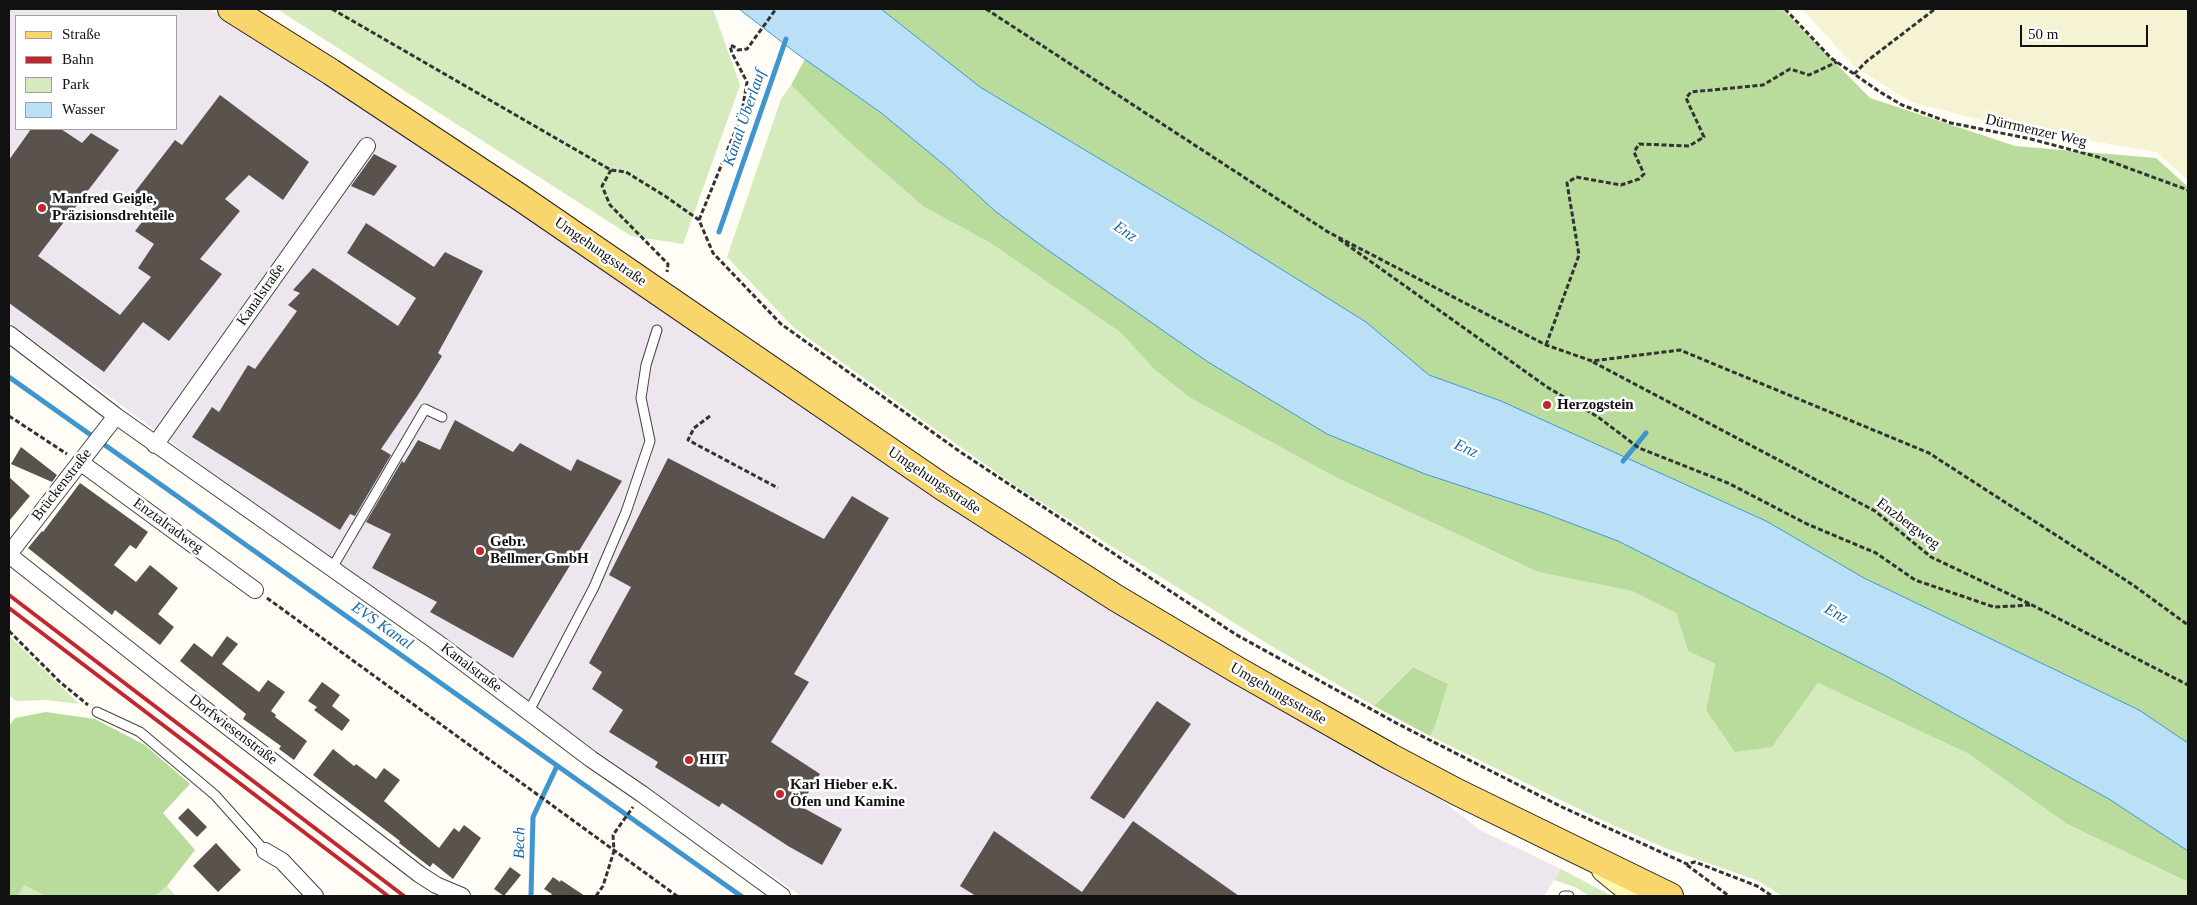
<!DOCTYPE html>
<meta charset="utf-8">
<style>
body{margin:0}
#map{position:relative;width:2197px;height:905px;overflow:hidden;background:#fffdf5;font-family:Georgia,serif}
canvas{display:block}
.frame{position:absolute;inset:0;border:10px solid #111;pointer-events:none}
.legend{position:absolute;left:15px;top:15px;width:162px;height:115px;box-sizing:border-box;background:#fff;border:1px solid #a0a0a0;margin:0;padding:6px 9px;list-style:none;font-size:15px;color:#111}
.legend li{display:flex;align-items:center;gap:10px;height:25px}
.legend b{width:25px;border:1px solid #a0a0a0}
.scale{position:absolute;left:2020px;top:25px;width:128px;height:22px;box-sizing:border-box;border:2px solid #111;border-top:0;padding-left:6px;font-size:15px;line-height:18px;white-space:nowrap;color:#111;-webkit-text-stroke:4px #fff;paint-order:stroke}
</style>
<div id="map">
<canvas width="2197" height="905"></canvas>
<div class="frame"></div>
<ul class="legend">
<li><b style="height:6px;background:#f9d66b"></b>Straße</li>
<li><b style="height:6px;background:#c4262e"></b>Bahn</li>
<li><b style="height:14px;background:#d5ebbd"></b>Park</li>
<li><b style="height:14px;background:#b9e0f7"></b>Wasser</li>
</ul>
<div class="scale">50 m</div>
</div>
<script>
const context = document.querySelector('canvas').getContext('2d');
context.lineJoin = 'round';
function fillPath(path, color) { context.fillStyle = color; context.fill(path, 'evenodd'); }
const shape = rows => new Path2D(rows.map(r => 'M' + r).join(''));
function trace(path, color, width, dash) { context.strokeStyle = color; context.lineWidth = width; context.lineCap = dash ? 'butt' : 'round'; context.setLineDash(dash || []); context.stroke(path); }
function label(font, color, halo, rows, align = 'center') {
  context.font = font + ' Georgia,serif'; context.lineWidth = 5; context.setLineDash([]); context.textBaseline = 'middle'; context.strokeStyle = halo; context.fillStyle = color; for (const [text, x, y, turn = 0] of rows) {
    context.save(); context.translate(x, y); context.rotate((+turn || 0) * Math.PI / 180); context.textAlign = isNaN(turn) ? turn : align; if (halo) context.strokeText(text, 0, 0); context.fillText(text, 0, 0); context.restore();
  }
}
const industrial = shape([
 [9,9,209,9,217,13,539,226,876,455,1247,689,1435,795,1480,830,1561,869,1544,896,801,896,372,591,9,322],
 [16,16,176,16,176,129,16,129]
]);
const farmland = shape([
 [1802,9,2188,9,2188,180,2156,152,2001,125,1911,102,1855,67]
]);
const green = shape([
 [277,9,713,9,740,85,683,244,631,236],
 [791,85,849,142,924,207,989,242,1120,332,1155,370,1189,397,1335,477,1538,572,1632,591,1676,613,1688,651,1715,664,1706,710,1772,747,1818,683,1969,754,2067,824,2188,882,2188,896,1782,896,1759,881,1665,848,1595,817,1430,736,1436,723,1448,684,1413,667,1374,706,1268,644,1020,489,925,422,793,327,727,257,781,99],
 [9,636,12,638,79,704,47,700,16,701,9,695],
 [1561,869,1612,896,1589,896,1575,887,1554,880],
 [24,885,45,896,18,896],
 [167,886,176,896,155,896]
]);
const forest = shape([
 [881,9,1782,9,1870,98,2015,146,2156,158,2188,187,2188,743,2139,710,1864,578,1766,521,1501,401,1429,375,1366,322,1220,231,980,87],
 [805,59,880,112,948,168,995,211,1042,246,1208,362,1327,434,1425,474,1541,512,1618,541,1886,676,2109,799,2188,851,2188,882,2067,824,1969,754,1818,683,1772,747,1735,752,1706,710,1715,664,1688,651,1676,613,1632,591,1538,572,1335,477,1189,397,1155,370,1120,332,989,242,924,207,849,142,791,85],
 [1413,667,1448,684,1436,723,1430,736,1374,706],
 [46,712,95,719,145,745,190,784,163,813,195,850,167,886,155,896,45,896,24,885,18,896,9,896,9,726,15,718]
]);
const water = shape([
 [739,9,881,9,980,87,1220,231,1366,322,1429,375,1501,401,1766,521,1864,578,2139,710,2188,743,2188,851,2109,799,1886,676,1618,541,1541,512,1425,474,1327,434,1208,362,1042,246,995,211,948,168,880,112,796,53,739,9]
]);
const stream = shape([
 [719,232,786,39],
 [9,377,741,896],
 [1623,461,1646,433],
 [531,896,533,817,557,766]
]);
const building = shape([
 [220,95,309,162,283,200,249,175,225,199,240,211,200,259,222,274,169,341,143,322,104,372,9,303,9,160,31,129,61,129,82,143,91,133,119,150,38,256,120,315,151,277,138,268,154,244,135,231,153,208,134,193,175,140,182,145],
 [374,154,397,166,374,196,351,186],
 [366,223,434,267,445,252,483,271,438,353,442,356,418,395,381,449,391,455,355,516,350,514,340,530,192,437,212,407,219,412,248,365,255,369,297,311,288,305,300,293,293,290,313,268,398,326,416,298,347,253],
 [455,420,513,452,520,443,571,471,577,459,622,481,513,658,430,612,437,602,372,568,391,534,366,522,402,461,404,463,418,440,440,450],
 [21,447,57,475,52,482,11,464],
 [668,458,824,539,852,496,889,518,794,674,809,682,771,742,820,774,800,806,842,829,822,865,788,846,722,803,719,807,655,767,658,762,609,732,623,710,592,689,602,672,589,663,631,587,609,575],
 [9,477,30,496,9,521],
 [80,483,148,532,136,549,130,545,114,565,136,582,150,565,178,588,158,614,174,627,160,645,115,610,112,615,28,548,42,531,43,532],
 [227,636,238,644,222,664,259,692,268,680,285,692,271,711,276,715,275,717,307,741,294,760,279,749,281,746,243,719,246,714,180,661,194,643,212,657],
 [322,682,340,695,332,706,350,720,342,731,314,710,317,707,308,701],
 [1157,701,1191,724,1124,819,1090,798],
 [333,749,354,766,356,764,376,779,384,768,400,780,384,801,439,848,454,828,459,832,464,825,481,838,453,879,433,863,430,867,399,843,400,841,313,775],
 [188,808,207,827,197,837,178,818],
 [1133,821,1239,896,976,896,960,886,994,831,1082,892],
 [216,843,241,870,218,892,193,866],
 [510,867,521,875,504,896,494,889],
 [553,877,560,882,561,880,585,896,550,896,552,894,544,889]
]);
const path = shape([
 [332,9,611,170,626,172,665,196,699,220,713,253,781,324,959,451,1235,634,1398,724,1562,807,1687,864,1695,862,1757,886,1772,896],
 [986,9,1328,232,1546,345,1592,361,1680,350,1929,453,2133,585,2188,625],
 [1785,9,1831,58,1880,92,1902,105,1951,123,2031,139,2098,157,2188,190],
 [1854,74,1867,61,1935,9],
 [611,170,602,186,610,205,668,264,667,272],
 [699,220,741,117,747,82,732,53,730,46,733,46,738,50,747,49,776,9],
 [1339,239,1547,387,1598,417,1639,448,1728,483,1807,524,1876,553,1915,580,1994,607,2032,605],
 [1546,345,1579,255,1567,183,1576,177,1621,185,1639,179,1644,174,1634,152,1639,144,1689,146,1704,137,1686,98,1691,92,1763,85,1790,69,1809,75,1837,62],
 [1593,362,1875,511,1931,557,2032,605,2188,685],
 [9,416,67,454],
 [710,416,694,428,688,440,778,488],
 [267,598,677,896],
 [9,631,60,682,88,705],
 [1687,865,1729,896],
 [596,896,603,886,614,851,613,835,633,807]
]);
const lane = shape([
 [332,568,425,409,442,417],
 [529,711,594,587,626,512,650,441,641,398,646,365,657,330],
 [97,712,140,732,215,795,265,851],
 [1564,896,1569,896]
]);
const street = shape([
 [9,334,116,416,435,641,591,759,642,794,782,896],
 [155,445,367,146],
 [80,462,255,590],
 [9,554,116,416],
 [9,555,176,687,419,874,436,885,462,896],
 [265,851,282,861,315,896]
]);
const secondary = shape([
 [1604,870,1636,896]
]);
const primary = shape([
 [231,9,331,72,521,198,944,488,1116,598,1239,671,1391,757,1457,792,1670,896]
]);
const rail = shape([
 [9,595,404,896],
 [9,608,388,896]
]);
const markers = [
 [42,208,5,"#c4262e"],
 [1547,405,5,"#c4262e"],
 [480,551,5,"#c4262e"],
 [689,760,5,"#c4262e"],
 [780,794,5,"#c4262e"]
];
const streetNames = [
 ["Dürrmenzer Weg",2036,131,13],
 ["Umgehungsstraße",600,252,35],
 ["Kanalstraße",261,295,-55],
 ["Umgehungsstraße",934,481,34],
 ["Brückenstraße",62,485,-52],
 ["Enzbergweg",1908,524,37],
 ["Enztalradweg",168,526,36],
 ["Kanalstraße",471,668,37],
 ["Umgehungsstraße",1278,694,30],
 ["Dorfwiesenstraße",233,730,37]
];
const poiNames = [
 ["Manfred Geigle,",52,199],
 ["Präzisionsdrehteile",52,216],
 ["Herzogstein",1557,405],
 ["Gebr.",490,542],
 ["Bellmer GmbH",490,559],
 ["HIT",699,760],
 ["Karl Hieber e.K.",790,785],
 ["Öfen und Kamine",790,802]
];
const waterNames = [
 ["Kanal Überlauf",745,118,-71],
 ["Enz",1125,232,34],
 ["Enz",1466,449,24],
 ["Enz",1836,614,29],
 ["EVS Kanal",382,626,35],
 ["Bech",520,843,-89]
];
fillPath(industrial, '#eee6ef');
fillPath(farmland, '#f6f3d4');
fillPath(green, '#d5ebbd');
fillPath(forest, '#b9dc9c');
fillPath(water, '#b9e0f7');
trace(water, '#3f96cf', 1);
trace(stream, '#3f96cf', 5);
fillPath(building, '#5a524d');
trace(lane, '#444', 11);
trace(street, '#444', 18);
trace(secondary, '#333', 26);
trace(primary, '#222', 28);
trace(path, '#333', 3, [5, 2.5]);
trace(lane, '#fff', 9);
trace(street, '#fff', 16);
trace(secondary, '#fff6b0', 24);
trace(primary, '#f9d66b', 26);
trace(rail, '#c4262e', 4);
for (const [x, y, r, color] of markers) { const dot = new Path2D(); dot.arc(x, y, r, 0, 2 * Math.PI); context.fillStyle = color; context.fill(dot); trace(dot, '#fff', 2); }
label('15px', '#111', '#fff', streetNames);
label('bold 15px', '#111', '#fff', poiNames, 'left');
label('italic 16px', '#1768a6', '#fff', waterNames);
</script>
